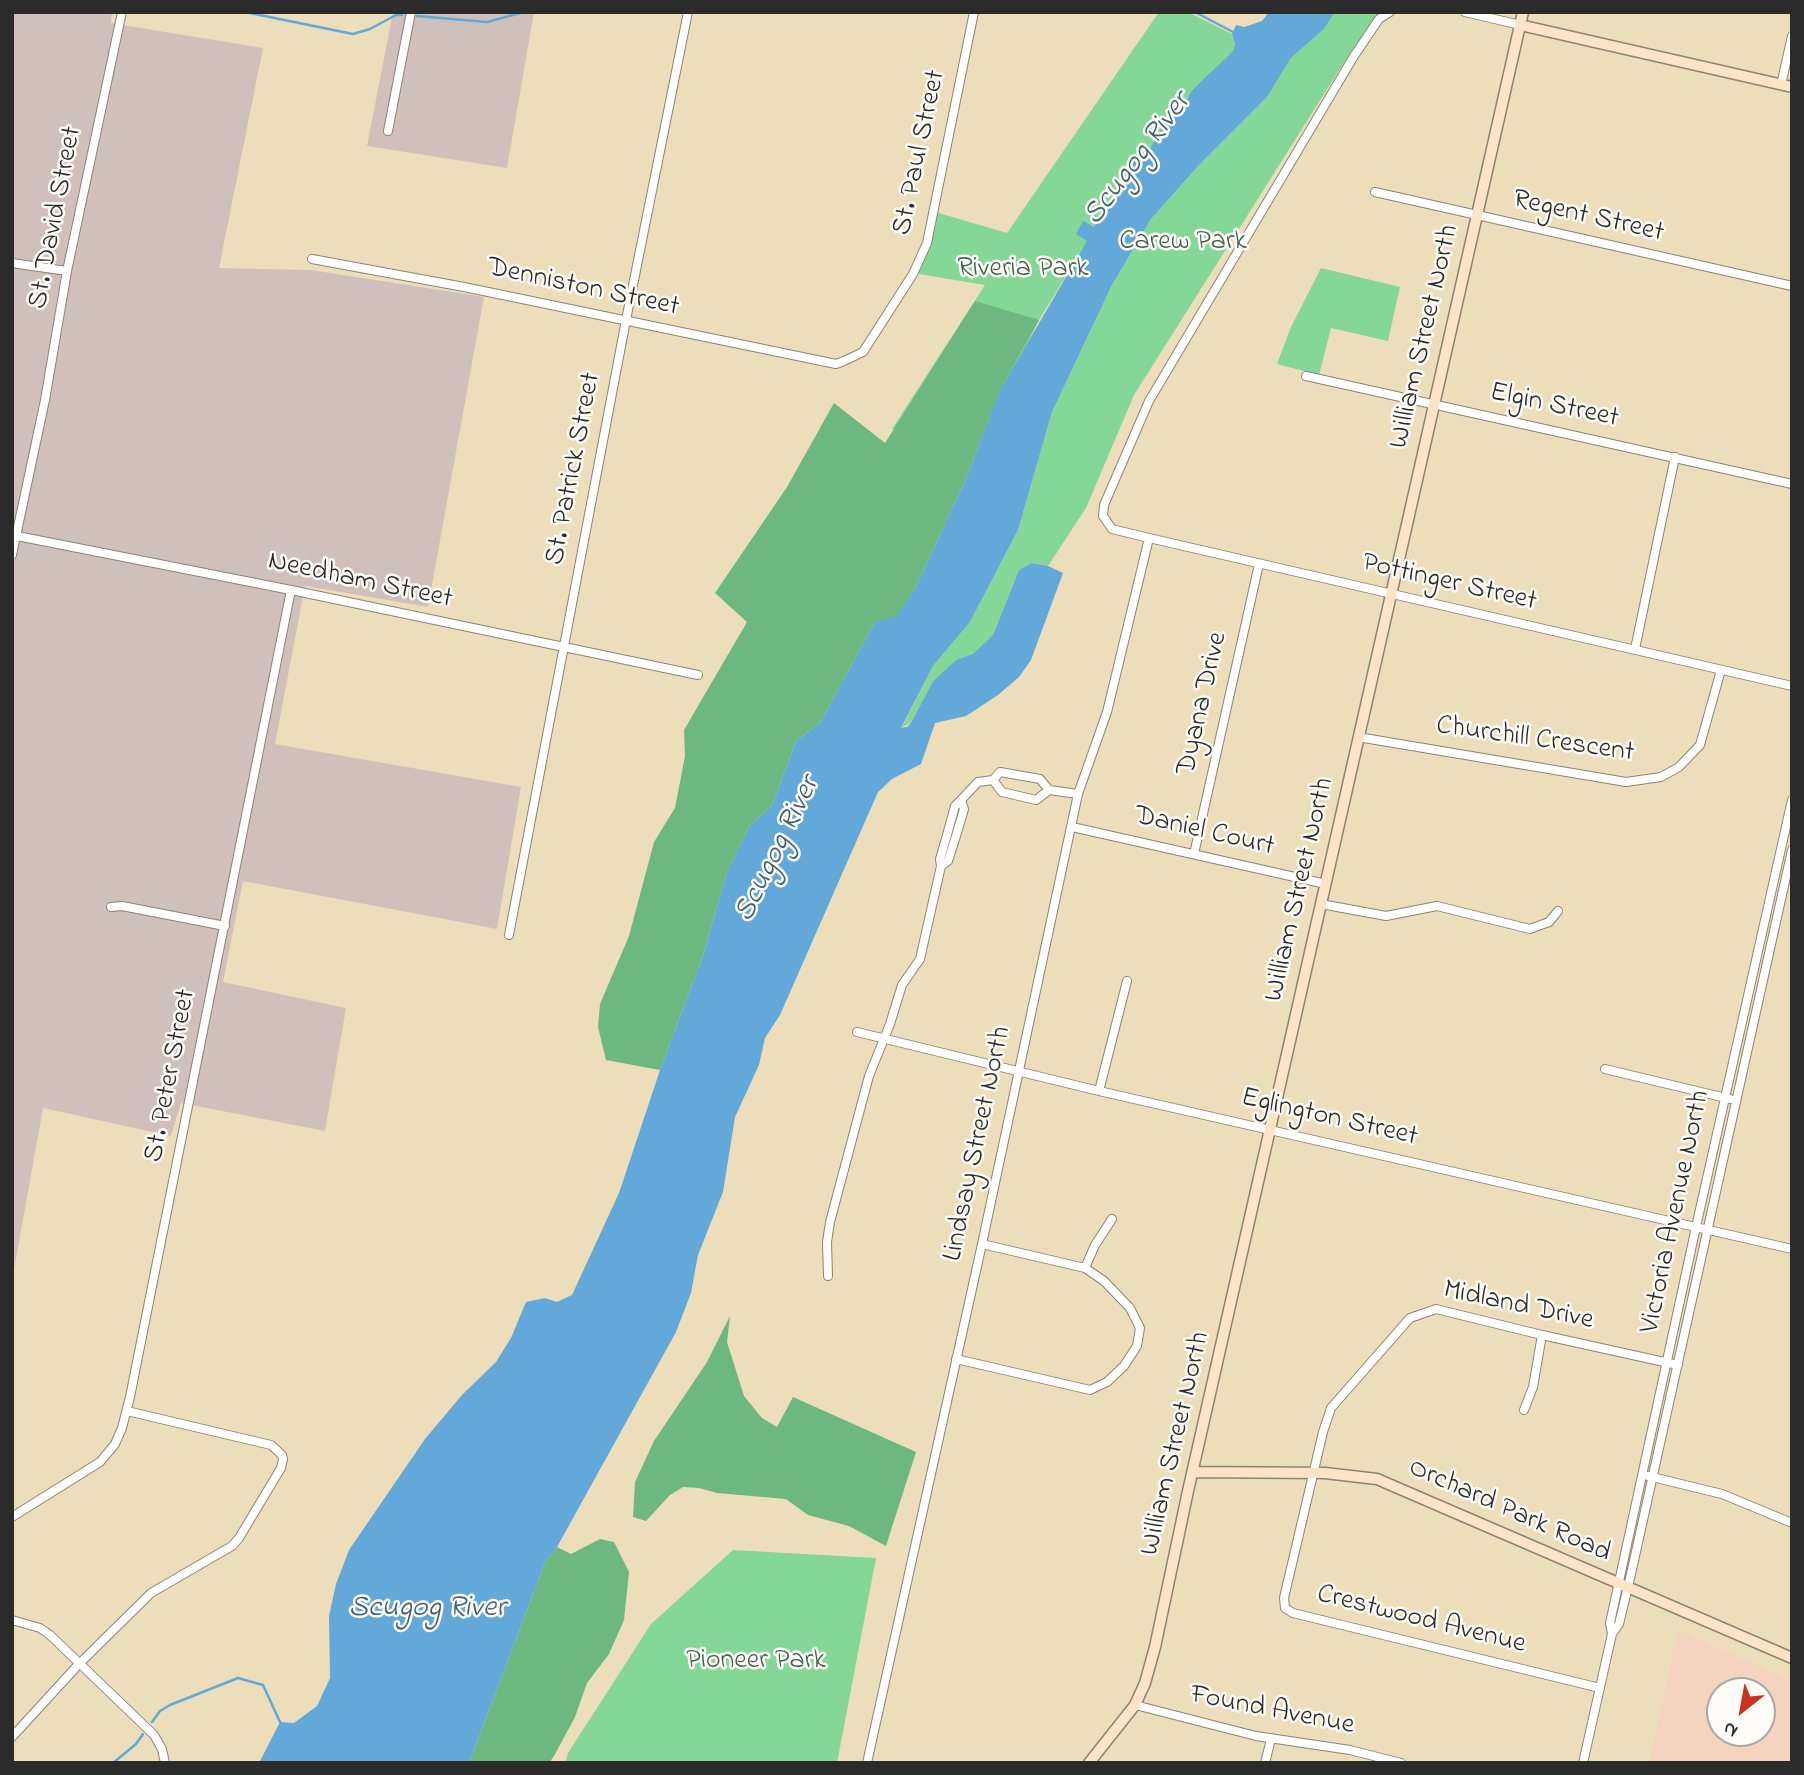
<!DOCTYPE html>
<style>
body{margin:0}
#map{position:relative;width:1804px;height:1775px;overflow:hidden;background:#ecdebb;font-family:"Indie Flower",sans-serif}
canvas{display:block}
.frame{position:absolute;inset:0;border:14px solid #2b2b2b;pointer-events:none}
.north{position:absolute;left:1706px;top:1677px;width:70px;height:70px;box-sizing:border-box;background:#fdfcf7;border:2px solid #a9a8a5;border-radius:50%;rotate:211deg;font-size:19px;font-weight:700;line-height:28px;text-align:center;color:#2b2b2b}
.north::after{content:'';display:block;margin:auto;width:24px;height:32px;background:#c8321e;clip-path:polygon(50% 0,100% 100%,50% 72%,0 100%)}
</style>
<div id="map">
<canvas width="1804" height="1775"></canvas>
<div class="frame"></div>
<div class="north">N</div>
</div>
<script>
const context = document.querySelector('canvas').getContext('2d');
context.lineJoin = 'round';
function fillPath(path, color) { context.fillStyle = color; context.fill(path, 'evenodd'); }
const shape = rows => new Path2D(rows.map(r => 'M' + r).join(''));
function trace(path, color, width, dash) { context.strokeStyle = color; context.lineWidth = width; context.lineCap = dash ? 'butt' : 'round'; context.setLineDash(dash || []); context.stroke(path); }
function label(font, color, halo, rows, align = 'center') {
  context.font = font + ' "Indie Flower",sans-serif'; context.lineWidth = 5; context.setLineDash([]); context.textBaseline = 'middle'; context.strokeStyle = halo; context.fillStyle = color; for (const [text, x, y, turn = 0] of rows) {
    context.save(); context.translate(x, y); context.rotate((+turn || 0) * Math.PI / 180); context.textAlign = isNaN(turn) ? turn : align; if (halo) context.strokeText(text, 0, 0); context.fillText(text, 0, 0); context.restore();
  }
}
const built = shape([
 [1678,1630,1792,1681,1792,1763,1649,1763],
 [1720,1691,1762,1691,1762,1733,1720,1733]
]);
const industrial = shape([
 [12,12,112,12,111,23,263,48,219,268,311,270,484,297,428,607,305,586,275,744,521,787,497,929,243,881,223,982,346,1008,325,1131,181,1103,171,1136,43,1108,12,1281],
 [393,12,534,12,507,168,367,146]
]);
const green = shape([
 [1159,12,1188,12,1232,34,1235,44,1233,51,1193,89,1177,115,1168,118,1148,152,1138,154,1094,227,1082,222,1088,240,1039,320,978,446,892,429,985,285,913,273,927,235,932,211,1007,233],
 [1335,12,1384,12,1376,17,1350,53,1134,395,1086,508,1048,566,1032,563,1019,570,993,635,973,655,956,660,933,681,912,721,901,729,933,666,970,622,1018,530,1052,412,1112,285,1151,219,1200,164,1267,97,1291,58,1324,29],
 [1321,268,1400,287,1388,341,1331,328,1319,375,1277,364,1291,327],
 [733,1550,876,1558,837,1763,565,1763,568,1753,651,1624]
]);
const forest = shape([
 [975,301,1039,320,1000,390,966,479,915,589,895,618,875,622,820,723,796,741,772,806,750,825,726,875,703,956,660,1070,606,1060,598,1027,600,1004,629,936,654,842,675,808,685,756,684,730,747,622,715,593,787,487,834,403,885,443],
 [730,1316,727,1342,744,1396,762,1418,777,1427,793,1397,916,1452,886,1546,849,1526,808,1515,786,1499,717,1493,699,1488,683,1487,670,1495,646,1521,633,1517,635,1482,654,1441,707,1362],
 [600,1539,614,1542,629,1572,624,1620,609,1654,587,1683,575,1717,554,1756,549,1763,469,1763,545,1562,557,1547,571,1554]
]);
const water = shape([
 [1269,12,1335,12,1324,29,1291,58,1267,97,1200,164,1151,219,1112,285,1052,412,1018,530,970,622,933,666,901,728,907,727,912,721,933,681,956,660,973,654,993,635,1019,570,1032,563,1048,566,1063,573,1031,660,1019,677,998,695,966,716,935,723,921,764,892,779,878,792,780,1015,765,1038,759,1065,735,1117,723,1192,698,1255,691,1293,676,1332,557,1547,545,1562,469,1763,259,1763,280,1722,294,1723,317,1706,330,1678,329,1616,336,1584,349,1550,425,1439,462,1395,496,1362,511,1338,526,1302,545,1298,557,1302,572,1295,619,1193,660,1070,703,956,726,875,750,825,772,806,796,741,820,723,875,622,895,617,915,589,966,479,1000,390,1087,241,1076,234,1083,221,1094,227,1138,154,1148,152,1168,117,1177,115,1193,89,1233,51,1235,44,1232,34,1236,25,1244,27,1262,21]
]);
const stream = shape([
 [245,12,353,34,370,29,396,15,402,15],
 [1195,12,1233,32],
 [417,16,487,22,524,12],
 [152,1722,160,1711,170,1705,238,1678,263,1685,280,1722],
 [113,1763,136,1744,143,1734]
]);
const street = shape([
 [1390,12,1379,19,1354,56,1149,401,1104,505,1103,516,1112,529,1149,538,1792,686],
 [1465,12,1520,25],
 [1781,85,1792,36],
 [388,131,411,12],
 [1375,192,1792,286],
 [312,259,464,287,836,364,844,361,863,352,913,274,927,243,974,12],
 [12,263,67,271],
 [1306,376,1792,484],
 [12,535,291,590,698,675],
 [12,555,45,400,67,271,122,12],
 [1635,649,1675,457],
 [1358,737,1626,782,1661,777,1679,767,1700,745,1721,670],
 [1049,790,1078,794],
 [961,800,955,806,947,835,940,859,941,866,948,861,956,836,964,809,961,800,978,782,993,780,1002,792,1036,800,1049,790,1040,779,1000,772,993,780],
 [1072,827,1326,884],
 [1194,854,1259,564],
 [1321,904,1386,916,1437,906,1530,929,1549,922,1558,911],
 [111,907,122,906,225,926],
 [509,935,626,320,688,12],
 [857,1032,1099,1091,1792,1249],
 [1605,1069,1730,1099],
 [1099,1091,1127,981],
 [1085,1268,1095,1245,1112,1219],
 [828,1276,827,1242,830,1222,869,1076,890,1024,902,985,920,959,941,866],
 [956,1359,1090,1390,1107,1382,1124,1366,1137,1346,1140,1328,1130,1308,1104,1281,1085,1268,982,1244],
 [1524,1410,1533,1387,1542,1335],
 [1648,1476,1722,1494,1792,1523],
 [12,1517,100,1462,115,1444,122,1428,130,1397,291,590],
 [12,1620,40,1628,50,1635,154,1735,162,1749,165,1763],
 [1612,1634,1610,1623,1696,1227,1792,800],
 [1600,1688,1293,1613,1285,1608,1284,1598,1323,1432,1331,1408,1410,1318,1436,1309,1542,1335,1678,1365],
 [1135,1705,1256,1736,1350,1750,1401,1763],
 [12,1737,79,1664,151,1593,232,1546,239,1538,281,1468,283,1459,282,1455,271,1445,127,1411],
 [867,1763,982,1244,1078,794,1107,712,1149,538],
 [1265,1763,1271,1739],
 [1583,1763,1612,1634,1619,1624,1631,1574,1792,850]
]);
const secondary = shape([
 [1520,25,1792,87],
 [1193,1472,1325,1473,1377,1479,1792,1658],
 [1089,1763,1135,1705,1145,1683,1155,1647,1188,1491,1523,12]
]);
const streetNames = [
 ["St. Paul Street",921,153,-78],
 ["St. David Street",57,218,-79],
 ["Regent Street",1588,218,13],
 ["Denniston Street",583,289,12],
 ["William Street North",1426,337,-77],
 ["Elgin Street",1554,407,12],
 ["St. Patrick Street",575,469,-79],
 ["Needham Street",360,582,12],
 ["Pottinger Street",1449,584,13],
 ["Dyana Drive",1204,704,-77],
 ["Churchill Crescent",1535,741,8],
 ["Daniel Court",1204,833,13],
 ["William Street North",1301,890,-77],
 ["St. Peter Street",172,1076,-79],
 ["Eglington Street",1329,1119,13],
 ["Lindsay Street North",979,1144,-78],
 ["Victoria Avenue North",1677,1212,-78],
 ["Midland Drive",1518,1307,12],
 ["William Street North",1177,1444,-77],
 ["Orchard Park Road",1509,1512,24],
 ["Crestwood Avenue",1421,1621,14],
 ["Found Avenue",1272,1712,11]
];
const parkNames = [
 ["Carew Park",1183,243],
 ["Riveria Park",1023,270],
 ["Pioneer Park",756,1662]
];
const waterNames = [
 ["Scugog River",1139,160,-53],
 ["Scugog River",779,850,-64],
 ["Scugog River",427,1610]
];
fillPath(built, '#f4d3c1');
fillPath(industrial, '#d0c0bc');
fillPath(green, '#85d798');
fillPath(forest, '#6cb880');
fillPath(water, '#62a8d8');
trace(stream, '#62a8d8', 2.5);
trace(street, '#8c8473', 10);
trace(secondary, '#8c8473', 13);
trace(street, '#fff', 8);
trace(secondary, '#fee4c6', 10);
label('28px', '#2b2b2b', '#fdfcf7', streetNames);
label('28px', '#465f4c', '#fdfcf7', parkNames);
label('italic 30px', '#415d70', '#fdfcf7', waterNames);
</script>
